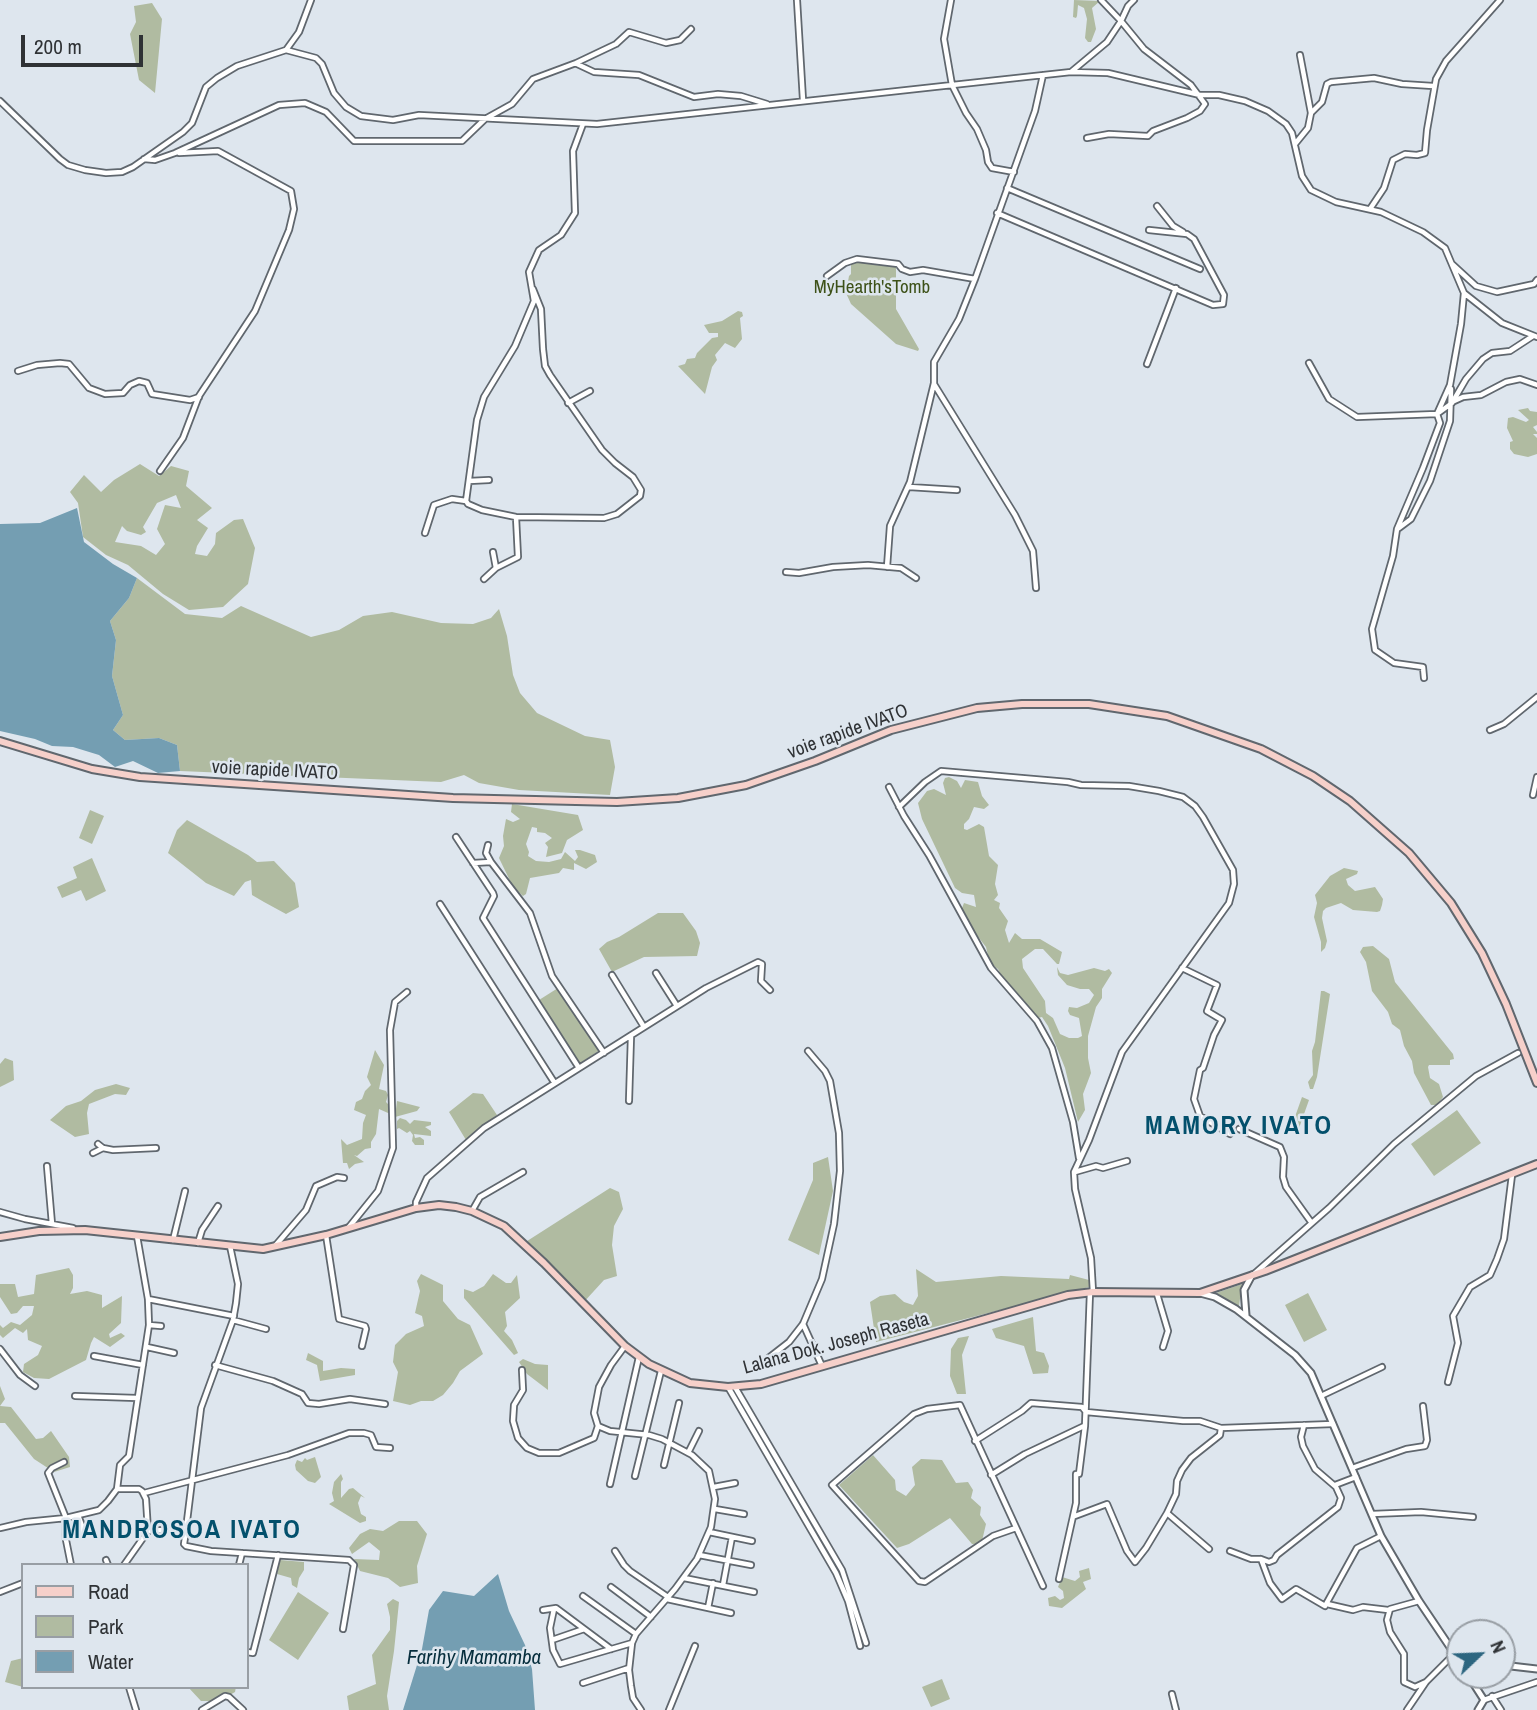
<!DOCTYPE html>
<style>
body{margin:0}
#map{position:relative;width:1537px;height:1710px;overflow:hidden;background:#dee6ee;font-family:"Archivo Narrow",sans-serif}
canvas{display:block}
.legend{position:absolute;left:21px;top:1563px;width:228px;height:126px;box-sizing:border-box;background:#dee6ee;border:2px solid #989ea4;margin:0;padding:9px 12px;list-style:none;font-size:21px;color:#2f3235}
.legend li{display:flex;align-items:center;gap:14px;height:35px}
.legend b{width:35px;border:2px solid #989ea4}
.north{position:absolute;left:1446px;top:1619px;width:70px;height:70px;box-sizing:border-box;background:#dee6ee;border:2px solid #989ea4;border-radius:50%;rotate:67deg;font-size:19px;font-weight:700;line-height:28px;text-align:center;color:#2f3235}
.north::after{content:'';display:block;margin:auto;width:24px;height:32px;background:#2d6680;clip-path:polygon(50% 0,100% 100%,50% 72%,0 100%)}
.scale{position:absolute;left:21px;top:35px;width:122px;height:32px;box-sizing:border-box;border:4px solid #2f3235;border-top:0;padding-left:9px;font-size:21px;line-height:24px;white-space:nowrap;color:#2f3235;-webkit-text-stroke:5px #dee6ee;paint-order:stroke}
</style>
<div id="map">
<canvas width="1537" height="1710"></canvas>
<ul class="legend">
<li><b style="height:9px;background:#f6d0ca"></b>Road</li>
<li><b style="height:19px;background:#b0bba1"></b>Park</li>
<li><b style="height:19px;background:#749eb2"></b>Water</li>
</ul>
<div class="north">N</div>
<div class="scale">200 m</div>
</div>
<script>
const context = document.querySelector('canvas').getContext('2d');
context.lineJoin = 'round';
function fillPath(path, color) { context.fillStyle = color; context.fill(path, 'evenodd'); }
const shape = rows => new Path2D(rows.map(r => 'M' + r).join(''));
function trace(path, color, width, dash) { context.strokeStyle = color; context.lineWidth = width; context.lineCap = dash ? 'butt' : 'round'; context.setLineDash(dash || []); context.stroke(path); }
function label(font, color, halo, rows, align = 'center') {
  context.font = font + ' "Archivo Narrow",sans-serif'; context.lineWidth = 5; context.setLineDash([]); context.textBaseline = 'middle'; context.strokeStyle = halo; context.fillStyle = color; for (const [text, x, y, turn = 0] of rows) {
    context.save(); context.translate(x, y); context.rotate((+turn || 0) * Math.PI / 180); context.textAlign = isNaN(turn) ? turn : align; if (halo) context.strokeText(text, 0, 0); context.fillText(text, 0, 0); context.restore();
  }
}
const green = shape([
 [1074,0,1100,1,1092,8,1096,29,1091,42,1088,42,1085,38,1087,19,1084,8,1078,5,1077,16,1076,18,1073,17],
 [152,3,162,19,155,93,139,80,130,34,136,22,134,6],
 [856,261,896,266,896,309,919,349,918,351,896,344,851,304,846,293,849,276,851,274,851,264],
 [738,311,742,312,743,316,740,318,742,339,735,348,725,343,715,355,717,360,712,367,705,394,678,366,685,364,687,359,695,358,697,353,712,338,718,337,718,333,709,333,704,325,722,321],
 [1528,408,1530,411,1537,412,1537,425,1533,427,1537,432,1537,434,1533,434,1537,438,1537,454,1528,457,1514,454,1510,449,1510,442,1513,441,1507,428,1508,418,1513,417,1526,422,1529,420,1518,410],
 [140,464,159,476,171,466,189,471,186,486,212,508,197,520,208,528,197,546,195,554,207,556,215,544,216,533,234,520,243,519,255,548,248,584,223,607,189,610,163,594,128,565,106,555,83,537,78,503,70,492,84,475,101,492,114,480],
 [176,495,181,508,165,505,157,529,165,544,156,555,141,546,115,542,122,526,127,531,141,535,146,532,143,527,157,503],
 [137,578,185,614,222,618,241,606,311,637,339,630,363,616,392,612,441,623,473,624,491,618,499,609,507,636,513,675,520,693,537,713,585,736,610,740,615,767,610,795,519,790,479,783,464,775,441,782,180,771,177,745,159,738,125,740,113,730,123,715,112,676,116,640,110,621,129,598],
 [949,777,957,781,961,788,965,780,978,782,982,796,989,805,984,809,974,807,969,819,964,824,964,829,967,830,979,824,984,827,989,856,998,865,995,884,998,895,994,900,1000,903,999,908,1008,921,1005,930,1009,943,1015,933,1022,939,1040,939,1062,952,1059,964,1057,964,1043,949,1035,949,1022,959,1023,968,1045,1001,1046,1013,1053,1018,1060,1034,1069,1038,1078,1038,1082,1036,1079,1018,1070,1015,1068,1011,1069,1007,1077,1008,1089,1003,1094,995,1089,989,1080,989,1067,985,1058,975,1057,967,1060,973,1068,975,1094,968,1105,971,1109,969,1112,973,1102,989,1102,998,1096,1007,1088,1036,1088,1058,1091,1073,1083,1094,1085,1110,1078,1122,1065,1068,1048,1026,1042,1017,1038,1018,1033,1014,1015,990,1011,989,1004,981,998,969,990,964,986,947,965,920,962,908,964,903,976,907,974,895,962,893,955,888,922,819,918,803,927,791,934,789,946,795,943,783,945,778],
 [512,804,578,815,583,830,567,840,562,853,546,857,548,847,545,843,552,838,545,833,537,832,537,828,532,827,526,844,529,852,528,856,536,861,549,862,561,859,565,852,575,861,578,857,575,850,580,850,595,855,597,862,586,869,574,863,574,870,563,868,559,873,530,878,526,894,523,896,513,887,499,858,504,846,503,836,506,819,513,822,520,819,511,812],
 [90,810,104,816,92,844,79,838],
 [187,820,248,855,257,862,274,861,295,883,299,907,286,914,264,902,252,895,251,880,245,882,234,896,206,883,168,853,177,830],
 [92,858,106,891,86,901,81,890,62,898,57,887,77,878,73,867],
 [1344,868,1358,871,1357,874,1346,879,1348,885,1355,891,1375,887,1383,899,1382,905,1380,911,1377,912,1353,910,1341,903,1326,908,1323,911,1322,918,1327,941,1325,948,1321,952,1321,942,1314,917,1317,903,1315,895,1330,876],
 [658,913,683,913,696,931,700,943,697,956,644,957,612,972,599,949,607,942,619,937],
 [1373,946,1389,959,1395,982,1453,1054,1454,1059,1450,1060,1450,1065,1429,1065,1428,1067,1430,1078,1439,1084,1443,1097,1437,1105,1431,1105,1414,1073,1412,1061,1404,1046,1400,1030,1392,1024,1388,1012,1372,991,1366,962,1360,952,1363,947],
 [558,988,600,1050,579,1064,539,1000],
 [1321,991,1324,991,1330,994,1317,1077,1313,1089,1310,1089,1308,1082,1313,1075,1312,1051,1315,1042],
 [375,1050,384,1065,379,1089,386,1091,388,1095,386,1102,392,1108,391,1112,388,1113,379,1109,376,1134,371,1142,371,1148,365,1149,357,1156,354,1155,364,1162,355,1164,349,1169,347,1163,343,1163,341,1139,347,1145,362,1139,363,1123,366,1115,354,1110,356,1102,362,1099,365,1091,371,1085,367,1077],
 [5,1058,13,1061,14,1080,0,1087,0,1064],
 [116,1084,130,1088,126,1095,115,1094,89,1104,87,1113,89,1134,75,1137,50,1120,66,1106,81,1101,95,1090],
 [473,1093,483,1094,497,1115,466,1140,449,1112],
 [1302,1097,1309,1100,1298,1131,1294,1134,1291,1128],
 [397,1101,420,1107,417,1111,395,1117],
 [1457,1110,1481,1143,1434,1176,1411,1144],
 [400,1118,406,1120,410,1124,414,1120,431,1122,431,1125,425,1127,431,1131,431,1136,414,1134,415,1138,420,1137,424,1140,424,1145,415,1145,412,1141,413,1135,410,1131,407,1133,399,1128,397,1129,397,1121],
 [828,1157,833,1191,819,1255,788,1240,813,1180,813,1163],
 [610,1188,619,1192,623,1209,614,1226,612,1245,617,1276,604,1280,583,1303,524,1243],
 [69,1268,73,1275,73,1288,70,1294,87,1291,102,1295,102,1308,122,1296,121,1323,109,1334,110,1338,121,1333,125,1336,110,1347,94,1337,91,1343,86,1360,49,1379,34,1378,23,1372,24,1364,38,1355,42,1346,28,1340,27,1329,23,1333,15,1328,3,1338,0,1335,0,1325,3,1328,11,1322,20,1325,32,1315,34,1306,23,1306,17,1313,11,1314,0,1297,0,1284,15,1284,18,1297,34,1294,36,1275],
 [916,1269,936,1282,1001,1276,1069,1279,1070,1275,1089,1280,1089,1287,876,1342,870,1302,880,1296,895,1294,904,1302,913,1305,918,1296],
 [421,1274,443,1285,443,1301,458,1319,470,1325,483,1354,460,1371,453,1383,443,1395,433,1401,421,1401,410,1405,393,1401,398,1372,393,1362,395,1345,406,1334,424,1326,422,1316,415,1313,420,1291,417,1281],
 [493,1274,506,1283,511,1283,517,1275,520,1298,505,1312,507,1326,504,1331,512,1340,518,1353,514,1355,464,1298,464,1289,473,1292,484,1286],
 [1242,1284,1239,1306,1216,1293],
 [1308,1293,1327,1330,1304,1342,1285,1305],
 [1033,1317,1036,1351,1044,1353,1049,1366,1048,1373,1033,1374,1024,1346,996,1338,992,1329],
 [969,1336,962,1355,966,1394,957,1394,950,1376,951,1349,958,1338],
 [308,1353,323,1361,323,1371,341,1368,355,1369,355,1375,320,1381,317,1365,306,1360],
 [523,1359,535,1364,548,1365,548,1390,527,1374,519,1362],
 [0,1386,5,1399,0,1406,11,1407,36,1439,43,1438,51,1431,69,1457,70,1467,54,1472,34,1459,5,1423,0,1423],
 [873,1455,895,1480,896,1490,906,1496,915,1485,912,1467,921,1459,942,1460,956,1483,968,1482,973,1490,971,1498,981,1507,980,1515,986,1524,981,1545,972,1544,950,1518,909,1544,897,1548,839,1485],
 [315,1457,321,1477,315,1483,308,1481,296,1470,295,1465,297,1460,302,1462,305,1458,307,1460],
 [341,1474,343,1479,341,1482,341,1498,349,1489,353,1488,365,1498,361,1496,358,1503,361,1514,366,1517,366,1521,360,1523,329,1504,334,1501,332,1493,334,1482],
 [399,1521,417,1521,427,1534,417,1566,418,1583,400,1587,388,1578,360,1571,354,1559,379,1560,380,1551,369,1542,352,1554,349,1548,360,1534,370,1529,383,1531],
 [280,1560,304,1562,304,1570,299,1578,297,1588,292,1585,291,1578,277,1574],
 [1089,1568,1091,1579,1083,1582,1086,1589,1062,1608,1049,1606,1048,1598,1055,1596,1060,1600,1064,1598,1063,1591,1058,1587,1062,1577,1075,1581,1080,1577,1079,1571],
 [298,1592,329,1613,298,1660,269,1640],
 [393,1599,399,1602,394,1651,387,1696,389,1710,349,1710,347,1696,376,1684,372,1655,390,1630,390,1617,387,1604],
 [23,1658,23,1687,5,1682,11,1661],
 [942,1679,950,1699,931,1707,922,1687],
 [188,1687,236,1687,235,1692,219,1701,201,1701]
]);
const water = shape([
 [77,508,84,542,113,564,137,578,129,598,110,621,116,640,112,676,123,715,113,730,125,740,159,738,177,745,180,771,158,773,133,761,115,767,99,755,73,747,52,746,35,739,0,731,0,524,40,523],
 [498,1574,509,1611,525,1645,532,1669,535,1710,403,1710,422,1649,429,1610,443,1591,474,1596]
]);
const minor = shape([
 [797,0,803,100],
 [951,0,944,39,952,85,966,113,977,129,986,150,988,162,992,168,1014,172],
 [286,50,299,32,311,0],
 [577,64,594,72,639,75,694,97,718,94,741,96,767,104],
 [1071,72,1107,42,1121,21,1101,0],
 [0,101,60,159,68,165,85,170,106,173,122,172,133,167,183,132,192,123,206,87,217,78,237,66,286,50,316,58,322,64,334,93,346,107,361,116,393,120,419,115,597,124,1071,72,1108,73,1200,95,1219,95,1245,101,1268,111,1286,124,1292,133,1302,176,1311,190,1336,202,1381,212,1423,232,1445,248,1464,293,1502,323,1537,337],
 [1311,113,1322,102,1327,84,1331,82,1374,78,1402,84,1433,86],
 [1087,138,1109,134,1148,136,1153,131,1187,118,1200,111,1205,104,1191,85,1144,49,1121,21,1128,6,1134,0],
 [1295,144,1308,128,1311,113,1300,55],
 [144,159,155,160,175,153,279,105,305,103,326,112,354,141,462,141,485,119,512,104,533,79,576,63,616,44,629,32,666,43,680,40,691,29],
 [1007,188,1200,269],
 [1157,206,1173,226,1183,232],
 [1370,209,1384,188,1393,160,1405,154,1417,155,1425,153,1427,130,1436,79,1446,61,1500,0],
 [997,213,1213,305,1223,304,1224,295,1194,239,1187,234,1149,230],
 [1452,264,1476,286,1497,292,1534,284,1537,280],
 [827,276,845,263,857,259,898,264,902,269,910,272,923,270,975,279],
 [533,289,541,309,543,349,545,366,550,375,602,450,615,463,633,477,641,490,640,496,617,514,604,518,516,517,482,510,468,504,466,501,477,420,484,397,515,346,534,301,529,272,539,250,561,235,575,213,573,151,583,124],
 [1309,363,1329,399,1357,417,1437,414,1452,403,1466,379,1483,359,1492,353,1510,351,1533,336],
 [1147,364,1176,288],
 [18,371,37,365,60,363,69,364,89,388,105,394,123,393,130,385,139,381,147,383,152,394,190,400,199,397],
 [934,384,1015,515,1033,551,1036,588],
 [1452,402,1463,397,1481,395,1506,382,1520,379,1537,385],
 [568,403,590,391],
 [160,471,183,438,199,396,255,311,289,230,294,209,291,191,218,151,179,153],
 [469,481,489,480],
 [909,487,957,490],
 [1399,528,1411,519,1430,481,1450,421,1451,389],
 [425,533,434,505,452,499,466,501],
 [493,552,496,568],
 [887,567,890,526,910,482,934,383,934,362,959,319,975,279,1035,111,1043,75],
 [786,572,799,573,833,567,868,565,901,568,916,578],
 [484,579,496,568,518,557,516,517],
 [1424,678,1423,667,1394,663,1375,650,1372,629,1393,556,1397,529,1423,468,1440,423,1437,414,1450,385,1461,324,1464,293],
 [1490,730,1504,724,1537,697],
 [889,787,904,816,929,855,991,968,1037,1021,1052,1048,1073,1122,1079,1158],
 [1533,795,1537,777],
 [899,807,925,782,941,771,1068,782,1081,785,1129,786,1159,791,1183,797,1195,806,1203,817,1233,870,1234,884,1229,903,1122,1052,1089,1140,1074,1172,1075,1189,1091,1258,1093,1292],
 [456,837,493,893,494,896,483,918,579,1068],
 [488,845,486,853,491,862,530,913,552,976,604,1053],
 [473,863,491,862],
 [440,904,554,1082],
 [1182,968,1217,985,1207,1011,1222,1020,1214,1035,1203,1068,1200,1070,1194,1099,1200,1116,1230,1134],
 [656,973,677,1006],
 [612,975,644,1027],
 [629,1101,631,1036],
 [1239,1129,1280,1147,1284,1157,1283,1177,1286,1187,1311,1222],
 [98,1144,103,1148,113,1150,156,1148],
 [93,1153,103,1148],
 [47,1166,52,1224],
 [1075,1172,1096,1166,1103,1168,1127,1161],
 [416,1208,416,1202,427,1178,484,1128,706,988,758,962,762,964,761,981,770,990],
 [472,1211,480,1197,523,1172],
 [0,1212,25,1219,73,1228],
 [349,1227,378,1191,393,1148,390,1030,395,1002,407,992],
 [326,1235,339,1319,365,1326,366,1329,362,1346],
 [173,1240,185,1191],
 [198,1243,202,1230,218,1206],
 [275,1246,306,1210,316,1186,337,1177,344,1178],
 [1254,1274,1329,1208,1394,1144,1476,1076,1518,1053],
 [1157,1294,1168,1331,1163,1347],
 [148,1299,234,1316],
 [233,1320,266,1329],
 [803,1324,822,1366],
 [149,1325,161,1326],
 [625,1346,611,1365,599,1387,594,1413,598,1426,610,1431,649,1435,662,1439,692,1455,709,1471,715,1499,711,1527,697,1559,675,1589,636,1634,632,1643,629,1670,631,1686,633,1698,641,1710],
 [147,1347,174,1353],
 [0,1349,20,1375,35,1386],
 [94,1356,143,1365],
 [762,1363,789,1342,803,1324,822,1279,834,1224,840,1171,839,1133,830,1081,825,1071,808,1051],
 [215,1365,273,1381,302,1394,308,1403,319,1404,350,1399,385,1404],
 [522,1370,523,1390,514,1405,513,1421,518,1438,527,1448,539,1453,559,1453,594,1438,598,1426],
 [1448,1382,1458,1343,1453,1316,1470,1287,1490,1275,1497,1259,1504,1239,1512,1175],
 [728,1387,836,1573,848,1601,860,1646],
 [735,1387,842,1570,866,1643],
 [75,1396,137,1398],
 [1321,1396,1382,1367],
 [975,1441,1022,1411,1031,1403,1082,1407,1086,1412,1183,1421,1200,1421,1221,1428,1333,1424],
 [688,1453,699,1431],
 [664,1465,679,1403],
 [1352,1468,1406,1449,1425,1446,1427,1440,1423,1406],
 [991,1475,1025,1454,1084,1426],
 [635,1476,661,1371],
 [610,1484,639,1357],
 [1335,1485,1356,1477],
 [714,1487,735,1483],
 [117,1489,139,1489,142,1491,146,1499,148,1531],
 [144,1493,288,1455,349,1433,364,1433,371,1435,376,1447,390,1448],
 [715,1509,744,1514],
 [1372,1514,1421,1512,1473,1517],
 [1075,1516,1107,1504,1127,1551,1135,1562,1146,1548,1167,1513],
 [184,1527,186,1531,184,1544,186,1546,211,1551,349,1560,354,1565,343,1629],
 [0,1528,26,1522,66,1518,48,1473,52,1468,64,1462],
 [1016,1528,993,1536,925,1582,919,1581,832,1485,914,1414,927,1409,960,1405,1043,1586],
 [709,1532,752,1541],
 [65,1535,84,1531,78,1515],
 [1209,1549,1167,1513,1176,1494,1177,1481,1182,1470,1191,1458,1220,1435,1221,1428],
 [615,1551,624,1565,630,1571,668,1597],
 [1230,1551,1251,1559,1261,1559,1270,1583,1282,1599,1296,1589,1325,1606,1357,1548,1381,1536],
 [699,1555,751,1565],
 [1261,1559,1269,1562,1274,1560,1277,1555,1338,1507,1341,1498,1336,1487,1315,1469,1303,1446,1301,1437,1304,1425],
 [106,1560,108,1565],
 [71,1565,65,1535,66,1518,99,1510,108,1501,117,1489,120,1465,129,1456,149,1325,148,1299,137,1236],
 [124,1565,148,1531,179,1529,184,1527,187,1521,201,1408,233,1320,236,1303,238,1284,230,1246],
 [239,1565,242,1553],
 [684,1578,754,1592],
 [1059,1579,1076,1503,1076,1474,1079,1474,1085,1426,1090,1292],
 [723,1585,732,1537],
 [611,1587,651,1617],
 [0,1592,23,1583],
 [583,1596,636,1634],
 [667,1599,731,1613],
 [1419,1601,1390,1609,1387,1620,1390,1632,1404,1654,1404,1682,1415,1687,1426,1682],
 [1327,1604,1353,1610,1363,1607,1388,1610],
 [708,1608,713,1583],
 [554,1609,550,1628,553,1650,560,1664,632,1643],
 [543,1610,556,1608,611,1649],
 [552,1640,584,1629],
 [247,1652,253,1653,278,1555],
 [583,1683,629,1668],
 [129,1687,136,1710],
 [1172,1694,1176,1710],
 [1492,1696,1501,1710],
 [1484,1700,1537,1682],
 [202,1710,225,1696,229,1697,243,1710],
 [669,1710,695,1646],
 [1407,1710,1426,1682,1454,1654]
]);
const tertiary = shape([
 [1200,1293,1215,1297,1236,1309,1295,1355,1311,1373,1381,1536,1419,1601,1460,1662],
 [1246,1315,1244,1290,1252,1275],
 [1502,1665,1537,1669],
 [1468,1675,1484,1700,1478,1710]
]);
const secondary = shape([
 [0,741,92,769,140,777,453,798,617,802,678,798,746,785,815,761,891,730,977,708,1022,704,1089,704,1167,716,1261,749,1313,776,1350,801,1409,853,1451,903,1482,953,1506,1004,1537,1083],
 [0,1237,39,1231,85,1230,263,1249,326,1235,416,1208,439,1205,456,1207,472,1211,504,1226,544,1263,625,1346,649,1364,690,1383,728,1387,761,1384,1068,1295,1093,1292,1200,1293,1265,1271,1537,1164]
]);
const parkNames = [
 ["MyHearth'sTomb",872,288]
];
const streetNames = [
 ["voie rapide IVATO",848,732,-20],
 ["voie rapide IVATO",275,771,3],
 ["Lalana Dok. Joseph Raseta",836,1344,-15]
];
const waterNames = [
 ["Farihy Mamamba",474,1658]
];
const districtNames = [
 ["MAMORY IVATO",1239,1127],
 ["MANDROSOA IVATO",182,1531]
];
fillPath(green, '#b0bba1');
fillPath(water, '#749eb2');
trace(minor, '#60676e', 8);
trace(tertiary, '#60676e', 9);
trace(secondary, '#60676e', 10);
trace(minor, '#fff', 4.5);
trace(tertiary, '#fff', 5);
trace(secondary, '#f6d0ca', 6);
label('19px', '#3d5118', '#dee6ee', parkNames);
label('19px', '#2f3235', '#dee6ee', streetNames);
label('italic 21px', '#062e3d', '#dee6ee', waterNames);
context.letterSpacing = '2px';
label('bold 26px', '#03506c', '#dee6ee', districtNames);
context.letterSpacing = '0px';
</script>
